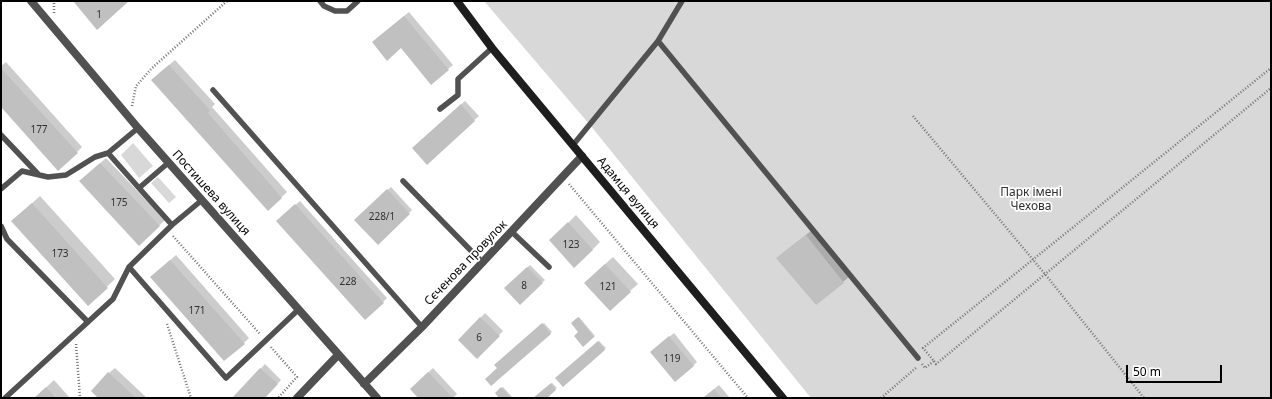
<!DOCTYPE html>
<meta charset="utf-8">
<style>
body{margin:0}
#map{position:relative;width:1272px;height:399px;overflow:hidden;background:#fff;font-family:"Noto Sans",sans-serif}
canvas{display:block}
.frame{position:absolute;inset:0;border:2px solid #000;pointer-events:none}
.scale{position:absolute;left:1126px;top:365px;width:96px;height:18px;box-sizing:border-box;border:2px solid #000;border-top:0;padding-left:5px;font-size:12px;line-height:14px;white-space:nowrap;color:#000;-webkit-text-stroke:3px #fff;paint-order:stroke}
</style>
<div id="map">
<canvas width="1272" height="399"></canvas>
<div class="frame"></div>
<div class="scale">50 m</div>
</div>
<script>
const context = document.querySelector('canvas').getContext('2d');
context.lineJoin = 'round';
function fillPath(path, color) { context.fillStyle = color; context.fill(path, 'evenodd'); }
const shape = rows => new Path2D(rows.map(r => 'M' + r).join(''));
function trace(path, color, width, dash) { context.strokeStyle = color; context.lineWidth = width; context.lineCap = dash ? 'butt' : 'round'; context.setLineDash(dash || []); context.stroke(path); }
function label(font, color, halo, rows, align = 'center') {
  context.font = font + ' "Noto Sans",sans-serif'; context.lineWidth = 3.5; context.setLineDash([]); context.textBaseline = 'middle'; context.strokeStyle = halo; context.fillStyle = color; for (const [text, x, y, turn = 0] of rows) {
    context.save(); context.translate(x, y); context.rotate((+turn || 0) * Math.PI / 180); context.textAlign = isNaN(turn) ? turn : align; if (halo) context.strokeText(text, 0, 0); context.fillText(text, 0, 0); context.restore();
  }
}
const green = shape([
 [484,1,1271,1,1271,398,811,398,590,125],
 [133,143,153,166,139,178,121,155],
 [158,177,176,197,169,203,151,183]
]);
const shadow = shape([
 [409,12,453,65,448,69,402,47,377,38],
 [175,60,215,104,212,107,287,192,268,210,158,74],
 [6,62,82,147,77,152,1,106,1,66],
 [465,101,479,116,427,163,417,144],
 [106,158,165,220,139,245,86,176],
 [391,187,412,210,378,243,356,220],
 [40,196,115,279,88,305,20,214],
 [300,201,387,298,383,302,281,217],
 [576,215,600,242,592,250,558,233],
 [812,230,849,277,816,304,783,253],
 [176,255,249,338,244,343,157,272],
 [613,257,638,284,630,291,593,275],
 [530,265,545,280,520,303,506,288],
 [485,313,503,331,477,358,459,340],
 [579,317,595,336,583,346,579,332,572,324],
 [544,323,552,332,491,385,498,368,495,365],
 [674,333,697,362,693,366,656,348],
 [599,341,606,348,563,386,556,378],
 [265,364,281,380,264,398,233,398],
 [115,368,147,398,100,398,109,373],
 [433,368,457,394,453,398,419,398,411,389],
 [54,380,70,398,35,398],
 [552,383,557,388,545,398,534,398],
 [719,385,730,398,703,398],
 [503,387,513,398,500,398,496,393]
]);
const building = shape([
 [73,1,129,1,97,30],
 [404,16,449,70,431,85,401,48,387,61,372,42],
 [169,65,210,110,208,113,282,198,268,211,151,80],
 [1,68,78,153,58,171,1,107],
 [461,104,475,121,427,165,412,148],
 [100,163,160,226,139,246,79,181],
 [387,189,410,214,378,245,354,220],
 [32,203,108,288,88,306,11,221],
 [295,204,384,303,365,320,276,221],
 [568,222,593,250,574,268,549,240],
 [806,235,844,283,816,305,776,258],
 [170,260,245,344,224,361,150,277],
 [605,264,631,292,610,311,584,283],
 [527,267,543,283,520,305,504,288],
 [480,317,500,336,477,359,458,340],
 [578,317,594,337,583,347,574,336,578,332,571,323],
 [542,323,551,334,491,386,485,379,497,368,494,365],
 [669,336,694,366,675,382,650,352],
 [598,341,605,350,563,387,555,378],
 [260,368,278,384,265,398,232,398],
 [108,372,136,398,98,398,91,391],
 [428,372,453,398,418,398,410,389],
 [551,383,556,390,547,398,533,398],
 [46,387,56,398,34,398],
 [501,387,511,398,499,398,495,393],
 [714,389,722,398,703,398]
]);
const path = shape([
 [54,13,54,1],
 [132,106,136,86,151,69,227,1],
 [913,116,1045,274,1144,398],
 [569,184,748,398],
 [173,236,260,334],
 [167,324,191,398],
 [76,344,80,398],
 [271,347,297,377,278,398],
 [934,361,936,364,1271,88],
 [922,364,925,368,934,361,923,348,1271,68],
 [881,398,917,367]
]);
const lane = shape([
 [320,1,324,6,335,11,347,11,358,1],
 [658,41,918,358],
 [213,90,422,327],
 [440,109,458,95,458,79,492,48],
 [138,128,108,153,139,188,172,225,202,200],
 [1,135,38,174],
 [573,145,658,41,682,1],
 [403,181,483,263],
 [139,188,168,163],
 [1,189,22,171,48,177,66,175,95,157,108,153],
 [1,226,7,239,88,322],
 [512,232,549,267],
 [129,267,226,378,299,309],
 [5,398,113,299,129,267,172,225]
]);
const street = shape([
 [31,1,138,128,377,398],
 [364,384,422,327,582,156],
 [297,398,338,355]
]);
const secondary = shape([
 [457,1,492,48,783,398]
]);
const numberNames = [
 ["1",99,15],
 ["177",39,130],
 ["175",119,203],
 ["228/1",382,217],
 ["123",571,245],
 ["173",60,254],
 ["228",348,282],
 ["8",524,286],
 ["121",608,287],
 ["171",197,311],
 ["6",479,338],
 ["119",672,359]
];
const streetNames = [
 ["Постишева вулиця",211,193,48],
 ["Адамця вулиця",628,193,50],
 ["Сєченова провулок",466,263,-46]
];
const parkNames = [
 ["Парк імені",1031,193],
 ["Чехова",1031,207]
];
fillPath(green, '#d8d8d8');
fillPath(shadow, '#0003');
fillPath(building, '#c0c0c0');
trace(path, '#737373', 2.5, [1, 2]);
trace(lane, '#515151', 5.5);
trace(street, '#515151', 8);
trace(secondary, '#1e1e1e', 8);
label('10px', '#303030', null, numberNames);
label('12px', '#000', '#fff', streetNames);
label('12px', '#2f2f2f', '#fff', parkNames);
</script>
